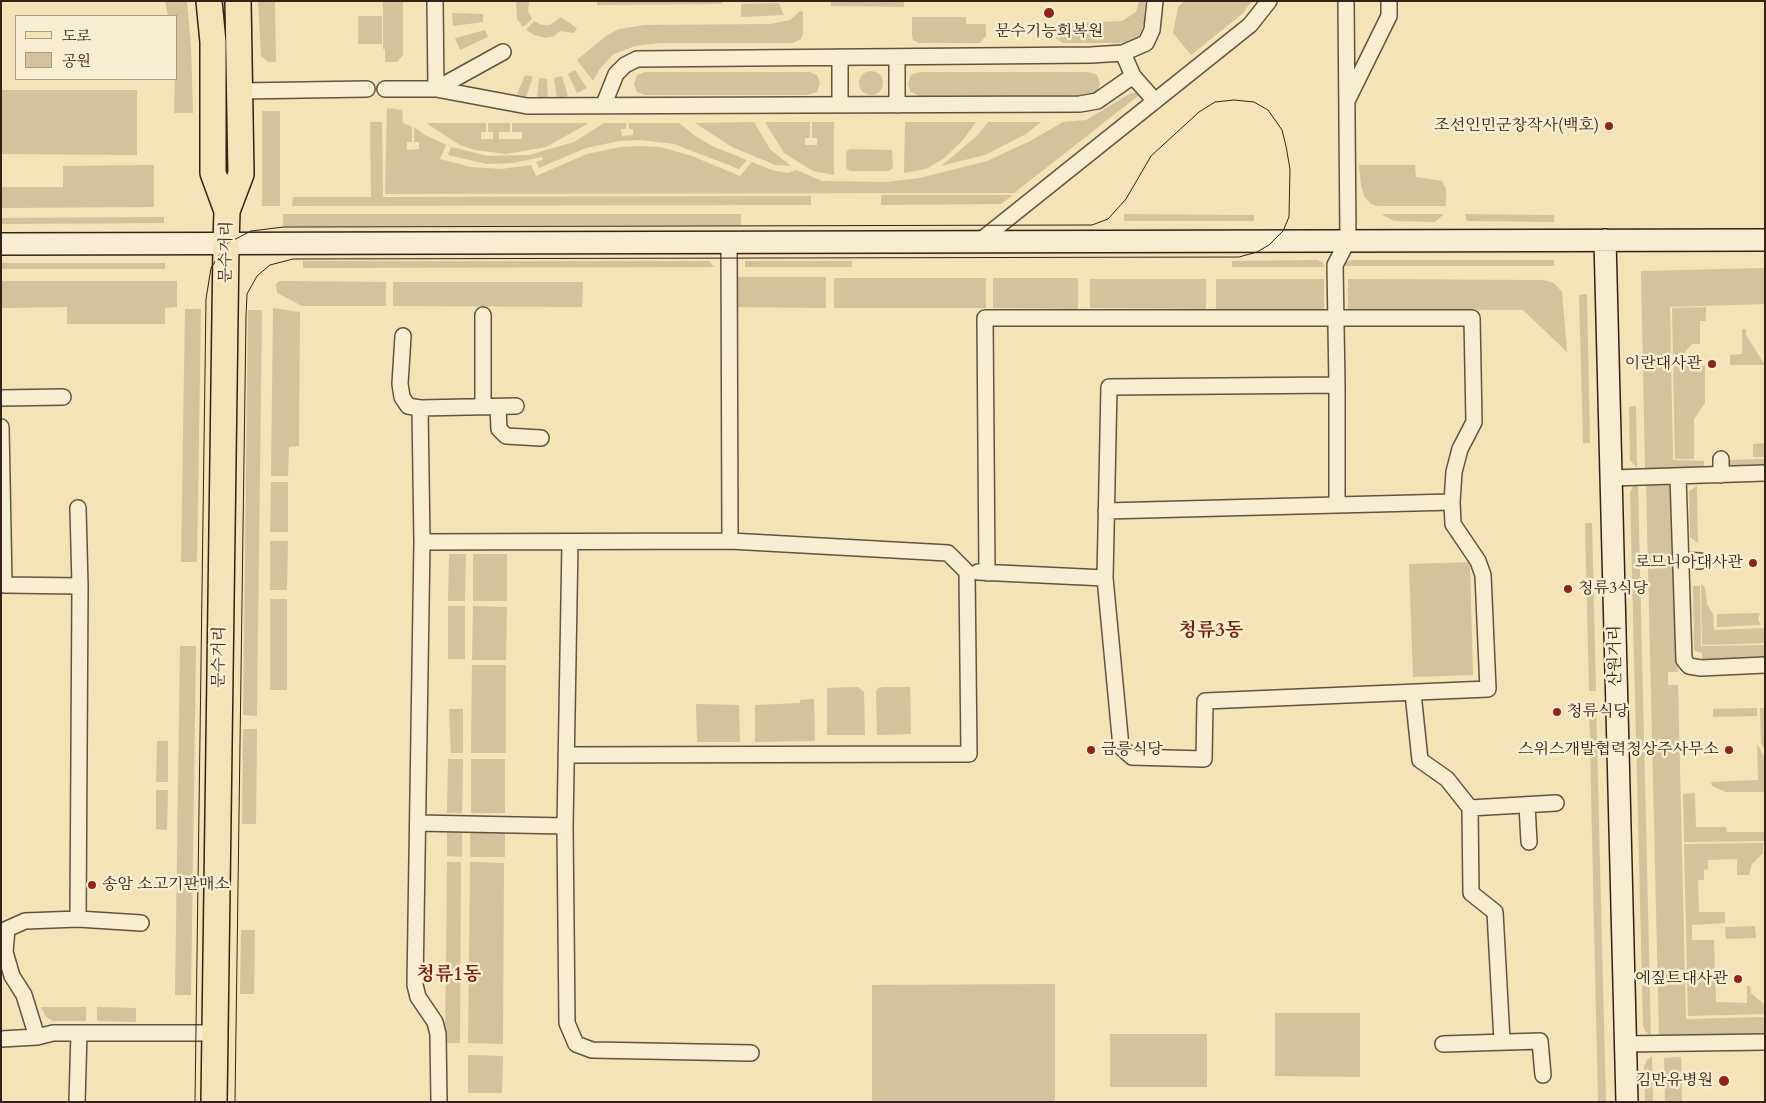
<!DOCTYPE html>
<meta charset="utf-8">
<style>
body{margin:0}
#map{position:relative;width:1766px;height:1103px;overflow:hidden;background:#f3e3b7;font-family:Cardo,"Noto Serif KR",serif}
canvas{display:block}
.frame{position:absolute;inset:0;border:2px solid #352117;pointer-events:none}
.legend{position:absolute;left:15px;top:15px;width:162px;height:65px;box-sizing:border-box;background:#f7edd0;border:1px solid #a99b86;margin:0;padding:6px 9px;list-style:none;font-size:15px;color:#352117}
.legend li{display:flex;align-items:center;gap:10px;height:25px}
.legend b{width:25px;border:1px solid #a99b86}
</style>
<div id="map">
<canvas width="1766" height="1103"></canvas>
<div class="frame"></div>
<ul class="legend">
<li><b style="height:6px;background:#f3e3b7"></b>도로</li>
<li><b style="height:14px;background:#d3c29c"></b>공원</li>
</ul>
</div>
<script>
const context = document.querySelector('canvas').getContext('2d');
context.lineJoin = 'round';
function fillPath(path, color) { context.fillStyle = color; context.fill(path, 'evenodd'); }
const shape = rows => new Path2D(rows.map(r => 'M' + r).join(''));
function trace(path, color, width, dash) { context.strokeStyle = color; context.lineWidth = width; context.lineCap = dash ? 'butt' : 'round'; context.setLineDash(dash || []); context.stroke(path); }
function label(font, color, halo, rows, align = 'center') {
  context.font = font + ' Cardo,"Noto Serif KR",serif'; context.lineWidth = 5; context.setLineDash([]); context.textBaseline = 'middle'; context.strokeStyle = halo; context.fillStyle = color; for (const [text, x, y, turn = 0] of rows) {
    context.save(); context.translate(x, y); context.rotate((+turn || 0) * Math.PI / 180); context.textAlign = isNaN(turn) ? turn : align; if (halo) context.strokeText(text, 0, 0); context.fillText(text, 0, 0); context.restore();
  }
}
const green = shape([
 [165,1,187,1,191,47,193,113,174,113,176,16,168,16],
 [258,1,275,1,276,62,268,62,261,56],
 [383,1,403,1,403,55,397,62,385,62,385,49,383,49],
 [516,1,529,1,528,11,532,19,523,27,517,19],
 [597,1,722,1,722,4,597,5],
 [831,1,904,1,904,7,831,6],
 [1139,1,1145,1,1144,24,1139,36,1133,41,1125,43,1063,43,1056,38,1055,24,1122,21,1136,12],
 [1184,1,1252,1,1242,14,1191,55,1173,33,1178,7],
 [779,3,784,15,741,17,741,4],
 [800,11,803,12,803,34,801,39,793,43,659,43,635,46,614,54,599,70,593,81,577,60,606,36,619,29,645,25,770,24,790,20],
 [452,13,483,14,483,22,453,26],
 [358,16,382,16,382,44,358,44],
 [561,17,577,28,574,33,560,31,554,36,546,38,534,35,526,30,534,21,542,25,550,25],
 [912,17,966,17,966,24,986,24,986,36,979,43,919,43,913,40,912,36],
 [485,30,488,37,460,50,455,38],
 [575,70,587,88,577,93,568,74],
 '859 83a12 12 0 1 1 24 0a12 12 0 1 1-24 0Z',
 [645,72,809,72,817,75,820,83,817,92,808,95,645,95,637,92,634,84,637,75],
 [920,72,1088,72,1097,75,1100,83,1097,92,1088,95,920,96,911,92,908,84,911,75],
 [525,75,533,77,526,97,517,94],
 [562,76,568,96,557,99,554,78],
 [539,78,547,79,548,100,537,99],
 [1,90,137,90,137,155,1,154],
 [1131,93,1136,93,1138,96,1014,193,385,194,387,108,402,110,403,123,412,127,412,142,407,142,407,150,419,149,419,142,414,142,414,127,425,135,446,145,440,159,471,167,501,169,531,165,536,176,587,154,620,147,640,146,661,147,692,156,740,176,752,162,772,170,787,173,797,170,822,181,886,182,919,178,987,161,1030,141,1063,122,1086,120],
 [262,111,280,111,280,206,262,206],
 [370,122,382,122,383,197,811,196,811,205,292,206,293,197,371,197],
 [754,122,770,149,791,166,775,165,732,147,695,123],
 [765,122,810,122,810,138,805,138,805,145,817,145,817,138,812,138,812,122,834,122,834,175,813,171,784,153],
 [905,122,976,122,963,140,943,159,926,169,904,173],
 [988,122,1041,122,1026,134,985,155,941,166,977,136],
 [426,123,486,123,486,132,481,132,481,139,493,139,493,132,488,132,488,123,510,123,510,132,499,132,499,139,522,139,522,132,512,132,512,123,589,123,546,147,506,154,475,150,460,145],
 [604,123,626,123,626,129,621,129,622,136,633,135,633,129,629,129,629,123,679,123,694,135,712,146,747,160,739,169,674,144,640,140,619,141,586,148,539,168,536,162,543,160,542,157,513,163,487,164,448,155,451,147,488,156,529,155,574,142],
 [850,149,892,150,893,168,889,171,850,171,846,168,846,152],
 [154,165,154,207,1,208,1,187,63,187,63,166],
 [1359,165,1415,165,1416,177,1442,181,1446,189,1446,206,1377,206,1371,204,1364,196,1361,186],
 [881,195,1013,195,1001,204,881,205],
 [283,214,741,214,741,225,283,226],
 [1124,214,1254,215,1254,221,1124,221],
 [1381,214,1444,214,1435,222,1394,221],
 [1465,214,1554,215,1554,222,1467,221],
 [164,217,164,223,1,224,1,218],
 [1317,260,1322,262,1325,267,1232,267,1232,261],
 [1352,260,1554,260,1554,266,1344,266,1346,262],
 [303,261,709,261,714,267,303,268],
 [745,261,852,261,852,267,745,267],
 [1,263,165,263,165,269,1,269],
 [1765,268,1765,304,1670,307,1673,460,1704,461,1704,468,1645,469,1641,271],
 [734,277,826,277,826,308,734,307],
 [834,278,986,278,986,308,834,308],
 [993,278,1078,278,1078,309,993,308],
 [1090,279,1206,279,1206,309,1090,308],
 [1216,279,1324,279,1324,309,1216,309],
 [1348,279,1542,280,1554,283,1562,292,1567,352,1523,310,1348,309],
 [1,281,177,281,177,307,165,308,165,324,67,324,67,307,1,308],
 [279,281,386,282,386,306,302,306,277,293,276,284],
 [393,282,583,282,582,307,393,306],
 [1587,294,1590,443,1583,443,1579,295],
 [1706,307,1706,321,1700,321,1700,344,1692,344,1685,352,1685,357,1692,365,1705,366,1705,403,1694,419,1694,459,1675,459,1672,308],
 [273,308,300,312,299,446,289,447,288,476,271,476],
 [185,309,201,309,197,562,181,562],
 [248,310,262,310,257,716,243,715],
 [1742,329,1746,329,1746,335,1765,365,1730,365,1730,355,1742,354],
 [1636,406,1637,468,1630,460,1629,407],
 [1765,443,1765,457,1753,457,1753,444],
 [1765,459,1765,468,1731,467,1727,460],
 [271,482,288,482,288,532,270,532],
 [1673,482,1678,672,1668,672,1668,685,1678,685,1686,1019,1765,1017,1765,1034,1659,1036,1646,483],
 [1638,483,1651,1036,1645,1031,1643,1025,1630,493,1633,486],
 [1697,486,1698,543,1690,537,1689,491],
 [1585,523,1592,523,1596,691,1589,691],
 [270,541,288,541,287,590,270,590],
 [449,554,466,554,465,601,448,601],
 [473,554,507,554,507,601,473,601],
 [1470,562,1473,675,1413,677,1409,564],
 [1701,584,1705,587,1707,604,1713,614,1714,630,1765,628,1765,643,1702,645],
 [1693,586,1700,586,1701,646,1765,645,1765,658,1702,659,1702,653,1695,651,1694,648],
 [270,599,287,599,287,690,270,690],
 [448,606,465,606,465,659,448,659],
 [473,606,507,607,506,660,472,660],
 [1760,613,1758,619,1761,625,1717,627,1717,614],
 [180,646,196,646,191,995,175,995],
 [472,665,506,665,506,753,471,753],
 [858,687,864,692,865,735,827,735,827,688],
 [883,687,910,687,911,734,877,735,876,692,878,688],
 [814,699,815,741,755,742,755,705,800,703,800,700],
 [1589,703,1596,703,1606,1102,1598,1102],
 [696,704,739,705,740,742,697,742],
 [1757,708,1757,716,1713,717,1713,709],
 [1760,708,1765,708,1765,751,1761,743],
 [449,709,463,709,463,753,451,753],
 [243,729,257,729,256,824,242,824],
 [157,741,168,741,168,782,156,782],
 [1757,744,1765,758,1765,792,1726,792,1712,786,1711,782,1758,780],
 [448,759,463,759,462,813,447,813],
 [471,759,505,759,505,813,471,813],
 [156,790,168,790,167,830,156,829],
 [1695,793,1696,827,1726,827,1727,832,1765,832,1765,841,1684,842,1683,794],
 [447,832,462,832,462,857,447,856],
 [470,832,505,832,505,857,470,857],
 [1763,843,1763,853,1752,864,1749,875,1737,875,1737,859,1708,860,1708,869,1704,870,1704,880,1698,880,1699,912,1725,912,1725,923,1692,925,1692,940,1714,940,1716,1002,1747,1003,1747,986,1750,986,1751,993,1764,1004,1765,1014,1688,1016,1684,844],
 [447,862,461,862,460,1043,445,1043],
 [470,862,504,863,503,1044,468,1043],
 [1755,926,1756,938,1726,939,1725,927],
 [241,930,255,930,254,994,240,994],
 [1055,984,1055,1102,872,1102,872,985],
 [41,1007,86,1007,86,1021,53,1021,46,1017],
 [97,1007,136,1008,136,1022,97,1021],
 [1275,1013,1360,1013,1360,1077,1275,1076],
 [1110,1034,1207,1034,1207,1087,1110,1087],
 [468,1055,503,1056,502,1093,468,1093],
 [1652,1056,1653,1102,1645,1102,1644,1067,1647,1060],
 [1681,1057,1682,1102,1665,1102,1664,1058]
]);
const street = shape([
 [435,1,436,89,503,52],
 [1123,53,1133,76,1155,101],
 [897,57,897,105],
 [385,89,436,89,527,106,1080,104,1097,101,1133,76],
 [241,91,367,89],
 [1348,99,1389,16,1389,1],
 [604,104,616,74,625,65,637,59,1091,55,1123,53,1146,43,1152,30,1155,1],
 [840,105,840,57],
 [981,240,1250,25,1269,1],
 [729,241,730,541],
 [483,315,483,407],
 [403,336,400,384,402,397,408,406,420,408],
 [1,398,63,397],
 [498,407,499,429,506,436,541,438],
 [1,427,4,585,80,586],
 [1721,459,1721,475],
 [1678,476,1684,660,1689,666,1701,668,1765,665],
 [1612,478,1765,473],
 [78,508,80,586,78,919],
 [1106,511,1337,505,1337,385],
 [422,542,730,541,948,553,967,572,969,754,566,755],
 [570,543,565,826,567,1023,576,1044,592,1050,751,1053],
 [1681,560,1700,561],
 [978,572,1105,578,1121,747,1132,757,1204,759,1205,701,1488,689,1483,575,1478,561,1453,524,1452,502],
 [987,573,985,318,1472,318,1474,422,1460,449,1454,472,1452,502,1337,505],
 [1105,578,1109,387,1337,385,1335,265,1348,240,1346,1],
 [1413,693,1420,760,1447,779,1470,808,1556,803],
 [1527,805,1529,842],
 [1470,808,1471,893,1495,912,1502,1041],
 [418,823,565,826],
 [37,1037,24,995,12,976,5,952,7,929,25,921,78,919,141,923],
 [1,1039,37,1037,53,1033,215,1033],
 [1443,1044,1540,1041,1543,1075],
 [1625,1044,1765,1042],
 [77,1102,79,1033],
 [439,1102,438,1034,435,1022,418,997,415,985,422,542,420,408,516,406]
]);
const secondary = shape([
 [1605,240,1627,1102],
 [1,244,1765,240]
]);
const primary = shape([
 [209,1,213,42,213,173,227,211],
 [214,1102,226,244,227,211,241,174,238,1]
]);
const tram = shape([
 [195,1102,206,299,211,268,226,244,251,231,284,227,1092,225,1108,219,1126,199,1151,156,1199,112,1215,102,1234,100,1254,102,1268,110,1282,130,1286,146,1290,169,1289,217,1283,231,1269,245,1257,252,1239,257,293,259,270,265,257,276,247,294,246,316,235,1102]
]);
const markers = [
 [1049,13,6,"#8f2418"],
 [1609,126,5,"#8f2418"],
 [1712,364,5,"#8f2418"],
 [1753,563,5,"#8f2418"],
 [1568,589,5,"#8f2418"],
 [1557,712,5,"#8f2418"],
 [1091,750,5,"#8f2418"],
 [1729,750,5,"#8f2418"],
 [92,885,5,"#8f2418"],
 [1738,979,5,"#8f2418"],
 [1724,1081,6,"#8f2418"]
];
const poiNames = [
 ["문수기능회복원",1049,32,"center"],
 ["조선인민군창작사(백호)",1599,126],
 ["이란대사관",1702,364],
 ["로므니아대사관",1743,563],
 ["청류3식당",1578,589,"left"],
 ["청류식당",1567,712,"left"],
 ["금릉식당",1101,750,"left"],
 ["스위스개발협력청상주사무소",1719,750],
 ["송암 소고기판매소",102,885,"left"],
 ["에짚트대사관",1728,979],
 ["김만유병원",1713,1081]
];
const streetNames = [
 ["문수거리",227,252,-89],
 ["산원거리",1616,656,-91],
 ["문수거리",220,657,-89]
];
const quarterNames = [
 ["청류3동",1211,632],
 ["청류1동",449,976]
];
fillPath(green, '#d3c29c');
trace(street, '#64523f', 18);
trace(secondary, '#352117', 24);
trace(primary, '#352117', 28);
trace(street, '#f7edd0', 15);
trace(secondary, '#f7edd0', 21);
trace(primary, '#f3e3b7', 25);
trace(tram, '#352117', 1);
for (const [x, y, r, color] of markers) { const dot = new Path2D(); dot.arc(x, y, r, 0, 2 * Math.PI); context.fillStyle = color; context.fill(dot); trace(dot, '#f7edd0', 2); }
label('16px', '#352117', '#f7edd0', poiNames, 'right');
label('16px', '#352117', '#f7edd0', streetNames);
label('bold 19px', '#7a1f14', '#f7edd0', quarterNames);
</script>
